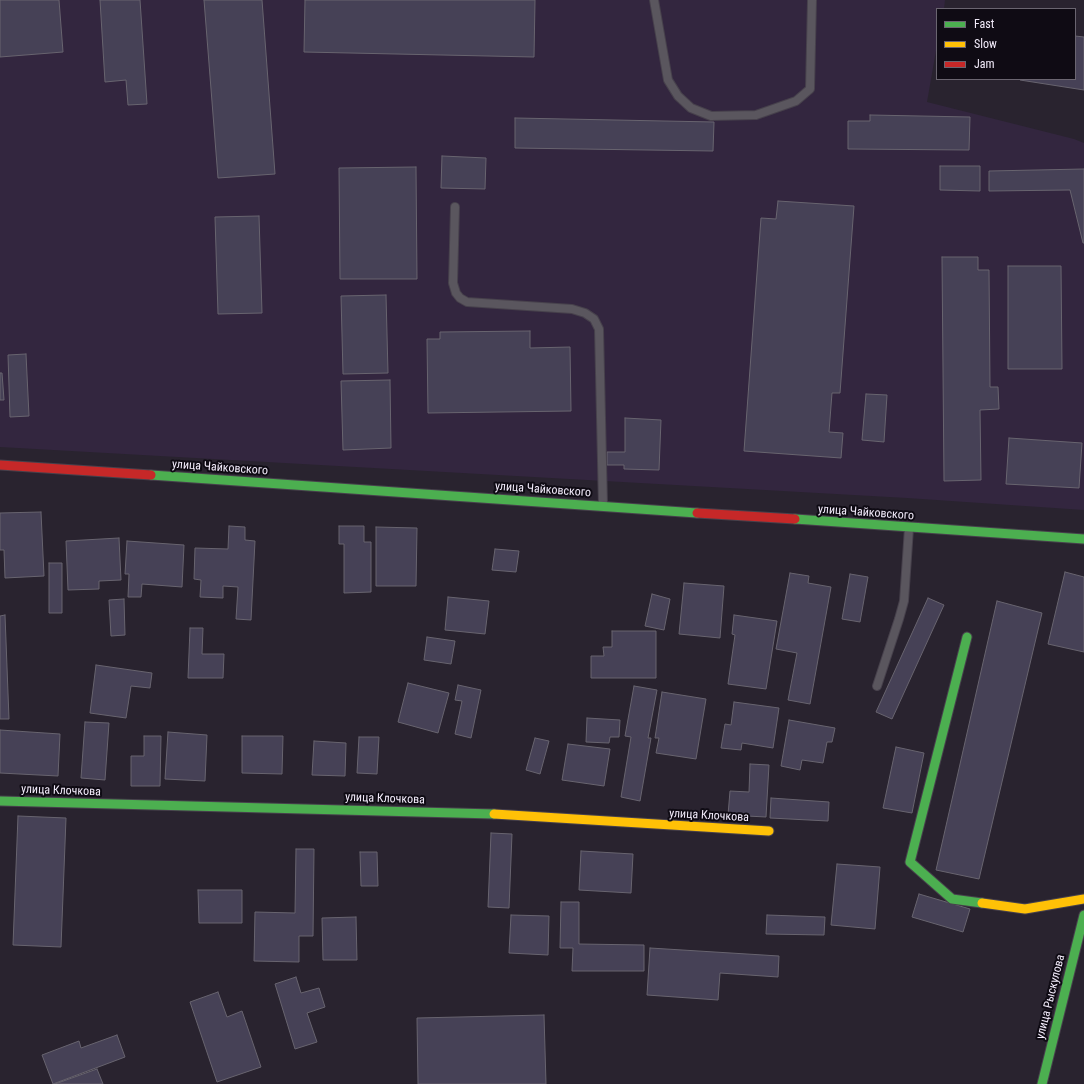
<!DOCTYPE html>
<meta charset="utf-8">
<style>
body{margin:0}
#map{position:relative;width:1084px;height:1084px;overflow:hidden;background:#29232f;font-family:"Roboto Condensed",sans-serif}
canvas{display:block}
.legend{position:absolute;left:936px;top:8px;width:140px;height:72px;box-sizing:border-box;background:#0f0b14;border:1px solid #6a6570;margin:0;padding:5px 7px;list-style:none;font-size:12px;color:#f2ebfa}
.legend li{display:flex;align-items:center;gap:8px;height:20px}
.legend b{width:20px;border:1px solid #6a6570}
</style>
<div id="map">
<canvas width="1084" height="1084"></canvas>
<ul class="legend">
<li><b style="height:5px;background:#4caf50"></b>Fast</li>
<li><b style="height:5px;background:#ffc107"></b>Slow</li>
<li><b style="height:5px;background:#c62828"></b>Jam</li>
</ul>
</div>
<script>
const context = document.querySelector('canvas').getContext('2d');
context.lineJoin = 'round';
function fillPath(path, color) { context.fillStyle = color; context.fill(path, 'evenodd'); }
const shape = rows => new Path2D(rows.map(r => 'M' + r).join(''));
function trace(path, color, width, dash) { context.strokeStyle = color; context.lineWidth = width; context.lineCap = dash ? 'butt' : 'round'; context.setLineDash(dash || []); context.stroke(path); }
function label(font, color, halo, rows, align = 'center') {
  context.font = font + ' "Roboto Condensed",sans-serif'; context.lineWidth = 4; context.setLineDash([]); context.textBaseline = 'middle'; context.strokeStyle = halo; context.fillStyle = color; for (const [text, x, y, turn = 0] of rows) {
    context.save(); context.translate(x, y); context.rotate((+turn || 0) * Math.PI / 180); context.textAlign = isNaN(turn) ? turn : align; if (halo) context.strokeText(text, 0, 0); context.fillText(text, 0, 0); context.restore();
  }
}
const built = shape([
 [0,0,945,0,944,9,937,9,937,45,927,102,1074,139,1084,143,1084,510,907,498,0,447]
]);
const building = shape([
 [0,0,59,0,63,52,0,57,0,0],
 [100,0,140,0,147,104,128,105,126,80,105,82,100,0],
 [204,0,262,0,275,174,218,178,204,0],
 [305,0,535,0,534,57,304,52,305,0],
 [1075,36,1084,37,1084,90,1020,80,1020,79,1075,79,1075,36],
 [870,115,970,117,969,150,848,149,848,121,870,121,870,115],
 [515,118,714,122,713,151,515,148,515,118],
 [442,156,486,158,485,189,441,188,442,156],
 [940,166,980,166,980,191,940,190,940,166],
 [416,167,417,279,340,279,339,168,416,167],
 [1084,169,1084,243,1083,243,1070,190,989,191,989,171,1084,169],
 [778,201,854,206,840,393,832,393,829,432,843,433,841,458,744,451,761,218,776,219,778,201],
 [259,216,262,313,218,314,215,217,259,216],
 [942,257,978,257,978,270,989,270,990,387,998,387,999,409,980,410,981,480,944,481,942,257],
 [1008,266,1061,266,1062,369,1008,369,1008,266],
 [386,295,388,373,343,374,341,296,386,295],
 [530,331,530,348,570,347,571,411,428,413,427,339,440,339,440,332,530,331],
 [26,354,29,416,10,417,8,355,26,354],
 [0,373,2,373,4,400,0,400,0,373],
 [390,380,391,448,343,450,341,381,390,380],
 [866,394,887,395,884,442,862,440,866,394],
 [625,418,661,420,659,470,624,469,624,465,607,465,607,452,625,452,625,418],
 [1009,438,1082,443,1079,488,1006,484,1009,438],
 [41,512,44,576,5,578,4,550,0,550,0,513,41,512],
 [229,526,245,527,245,540,255,541,251,620,236,619,238,587,223,586,223,598,200,597,201,580,194,579,195,548,228,549,229,526],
 [339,526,364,526,364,542,371,542,371,592,344,593,344,544,339,544,339,526],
 [376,527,417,528,416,586,376,586,376,527],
 [119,538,121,580,99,581,99,589,68,590,66,541,119,538],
 [127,541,184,545,182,587,142,584,141,597,128,597,129,574,125,574,127,541],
 [495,549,519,551,516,572,492,570,495,549],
 [49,563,62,563,62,613,49,613,49,563],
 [1065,572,1084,577,1084,652,1048,644,1065,572],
 [790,573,809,576,808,583,831,587,810,704,788,700,797,653,776,649,790,573],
 [850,574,868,577,860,622,842,619,850,574],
 [684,583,724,586,720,638,679,634,684,583],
 [652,594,670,599,664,630,645,626,652,594],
 [448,597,489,601,485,634,445,630,448,597],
 [928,598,944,605,892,719,876,712,928,598],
 [124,599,125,635,111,636,109,600,124,599],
 [997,601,1042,613,979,879,936,870,997,601],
 [5,615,9,719,0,719,0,616,5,615],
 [734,615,777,621,766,689,728,684,735,635,732,634,734,615],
 [190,628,203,628,202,654,224,654,223,678,188,678,190,628],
 [612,631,656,631,656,678,591,678,591,656,604,656,603,647,612,647,612,631],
 [427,637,455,641,451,664,424,660,427,637],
 [96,665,152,673,150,688,131,686,126,718,90,713,96,665],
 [408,683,449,693,438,733,398,722,408,683],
 [458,685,481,690,471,738,455,734,462,701,455,700,458,685],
 [634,686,657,690,648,738,651,738,640,801,621,797,631,737,625,736,634,686],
 [662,692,706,699,696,759,656,753,659,738,655,738,662,692],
 [734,702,779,708,773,748,742,743,741,750,721,748,725,724,731,725,734,702],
 [587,718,620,720,619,737,610,737,609,743,586,742,587,718],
 [789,720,835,728,832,742,827,742,823,763,802,760,800,770,781,766,789,720],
 [85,722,109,723,105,780,81,778,85,722],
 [0,730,60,734,58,776,0,773,0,730],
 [168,732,207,735,205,781,165,779,168,732],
 [144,736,161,736,160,786,131,786,131,756,144,756,144,736],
 [242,736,283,736,282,774,242,773,242,736],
 [359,737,379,737,377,774,357,773,359,737],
 [535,738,549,741,540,774,526,770,535,738],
 [314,741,346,743,345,776,312,775,314,741],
 [568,744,610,749,604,786,562,780,568,744],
 [896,747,924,753,912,813,883,808,896,747],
 [750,764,769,765,766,817,728,815,730,791,749,792,750,764],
 [771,798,829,802,828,821,770,818,771,798],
 [18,816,66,818,61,947,13,945,18,816],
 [491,833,512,834,509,908,488,907,491,833],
 [296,849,314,849,313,936,299,936,299,962,254,961,255,912,295,913,296,849],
 [581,851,633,854,631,893,579,890,581,851],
 [360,852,377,852,378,886,361,886,360,852],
 [837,864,880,867,875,929,831,925,837,864],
 [198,890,242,890,242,923,199,923,198,890],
 [919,894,970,909,963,932,912,917,919,894],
 [561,902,579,902,579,944,644,945,644,971,572,971,573,948,560,948,561,902],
 [511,915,549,916,548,955,509,953,511,915],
 [767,915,825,917,824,935,766,934,767,915],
 [356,917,357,960,323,960,322,918,356,917],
 [650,948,779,956,778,977,720,973,718,1000,647,995,650,948],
 [296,977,301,993,319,988,325,1007,307,1013,317,1042,295,1049,275,984,296,977],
 [218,992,227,1017,242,1011,261,1067,217,1082,190,1002,218,992],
 [544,1015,546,1084,418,1084,417,1018,544,1015],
 [117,1035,125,1057,53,1084,42,1055,79,1041,81,1048,117,1035],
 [97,1069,103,1084,55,1084,97,1069]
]);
const lane = shape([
 [654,0,668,80,678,96,691,108,711,116,756,115,796,101,810,89,812,0],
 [455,207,453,283,456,293,460,298,467,302,572,309,585,313,594,319,599,329,603,506],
 [877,686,899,619,904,601,909,528]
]);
const fast = shape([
 [151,475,697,513],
 [795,519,1084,539],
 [967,637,910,862,952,899,982,903],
 [0,801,494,814],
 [1042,1084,1084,915]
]);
const slow = shape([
 [494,814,769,831],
 [982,903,1025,909,1084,899]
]);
const jam = shape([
 [0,465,151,475],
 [697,513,795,519]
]);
const streetNames = [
 ["улица Чайковского",220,468,4],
 ["улица Чайковского",543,490,4],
 ["улица Чайковского",866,513,4],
 ["улица Клочкова",61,791,2],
 ["улица Клочкова",385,799,2],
 ["улица Клочкова",709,816,3],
 ["улица Рыскулова",1051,997,-76]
];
fillPath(built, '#33263f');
fillPath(building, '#464156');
trace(building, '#68646f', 1);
trace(lane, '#47414c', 10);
trace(fast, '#47414c', 11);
trace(slow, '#47414c', 11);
trace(jam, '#47414c', 11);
trace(lane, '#5a565e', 8);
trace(fast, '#4caf50', 9);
trace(slow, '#ffc107', 9);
trace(jam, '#c62828', 9);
label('12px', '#f2ebfa', '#0f0b14', streetNames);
</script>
